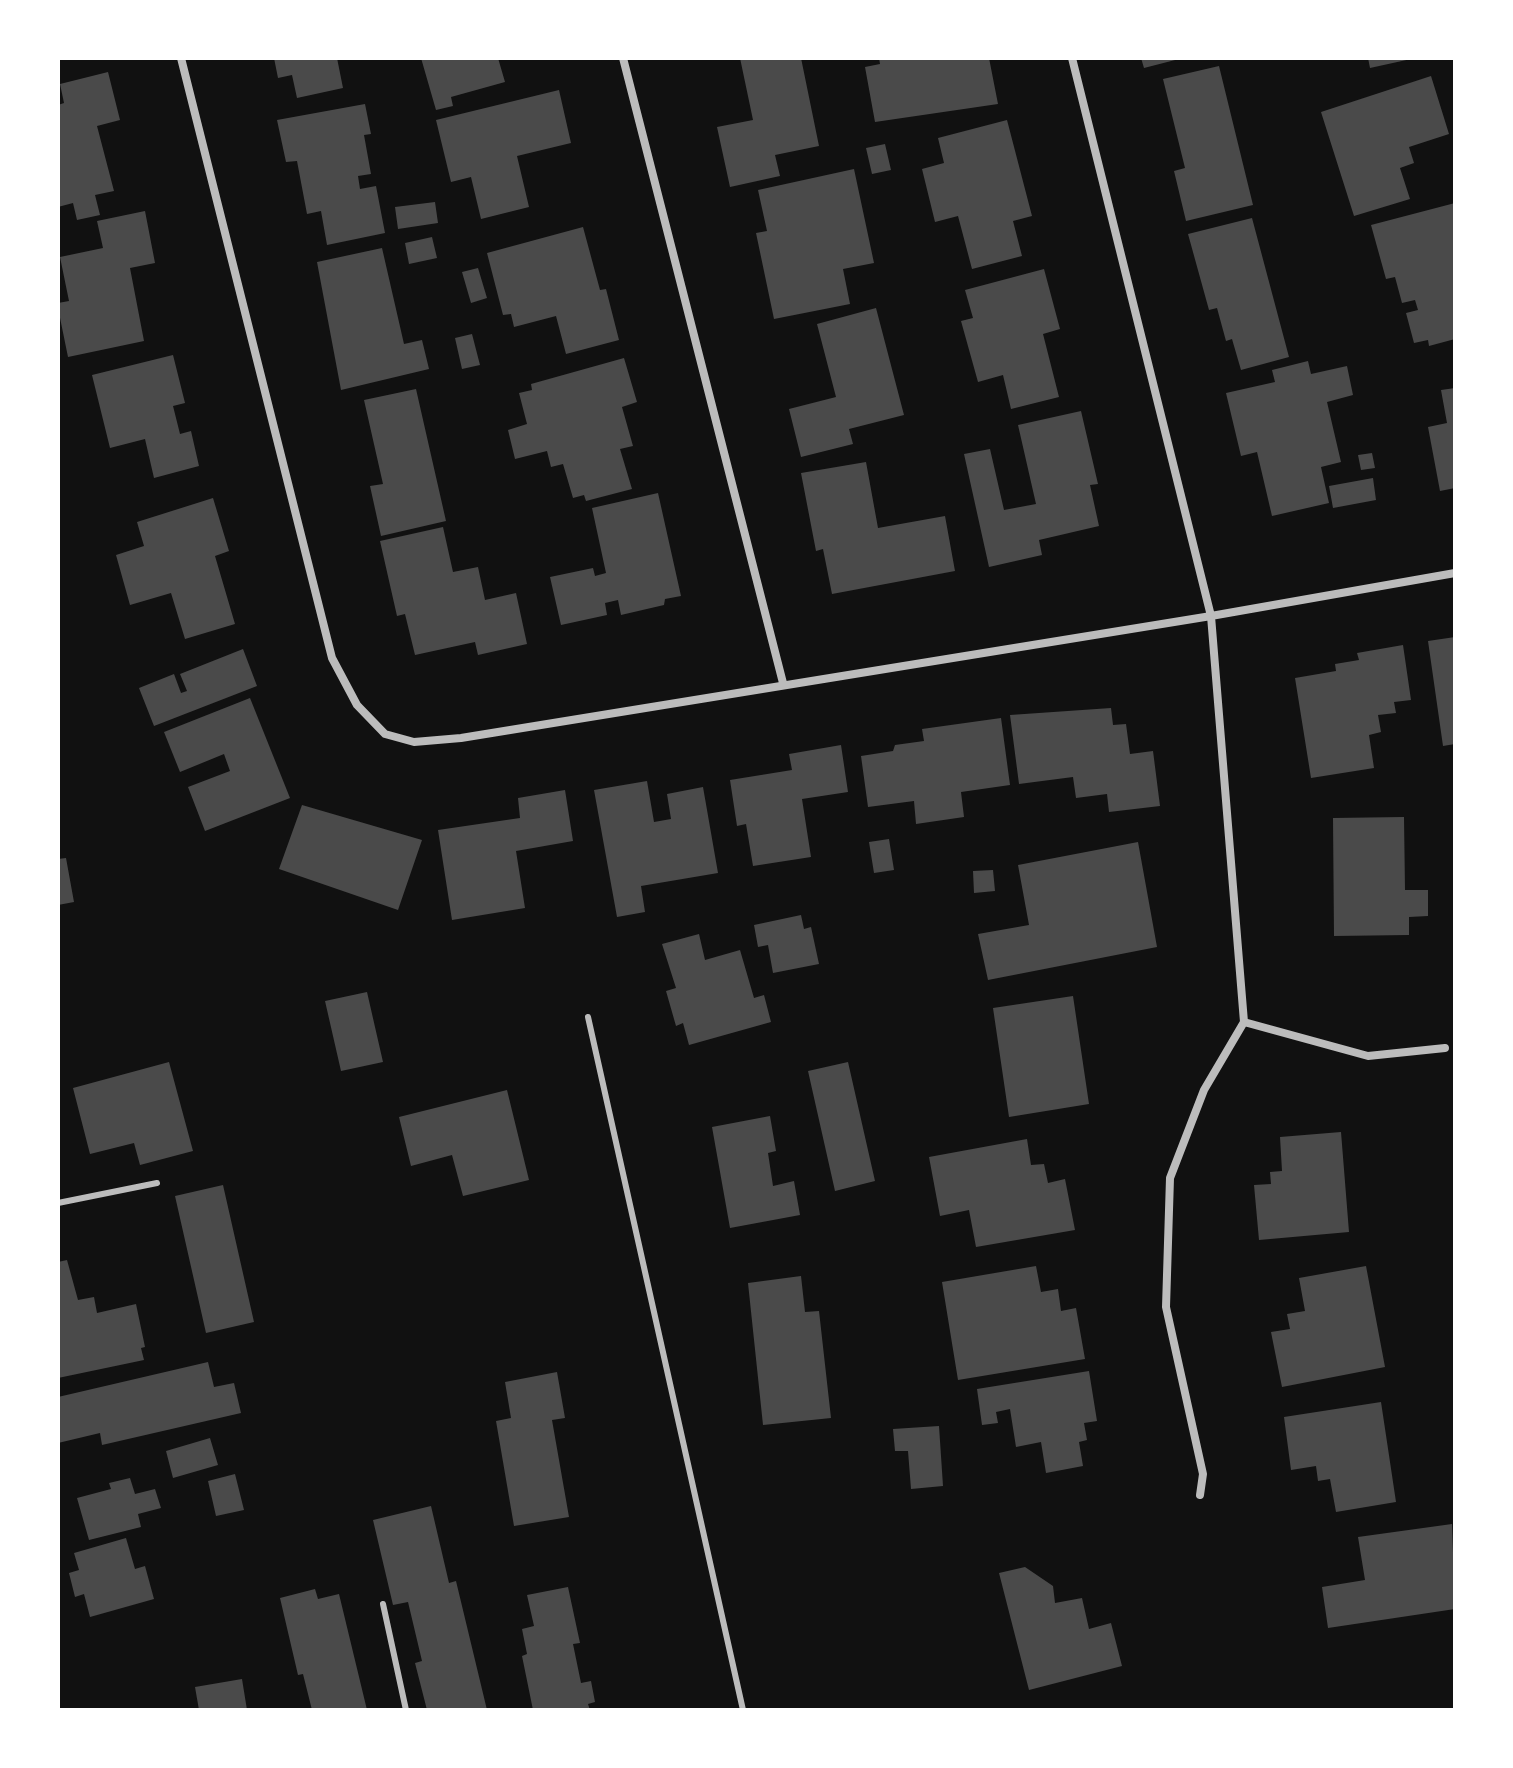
<!DOCTYPE html>
<style>
body{margin:0}
#map{position:relative;width:1513px;height:1768px;overflow:hidden;background:#111;font-family:Manrope,sans-serif}
canvas{display:block}
.frame{position:absolute;inset:0;border:60px solid #fff;pointer-events:none}
</style>
<div id="map">
<canvas width="1513" height="1768"></canvas>
<div class="frame"></div>
</div>
<script>
const context = document.querySelector('canvas').getContext('2d');
context.lineJoin = 'round';
function fillPath(path, color) { context.fillStyle = color; context.fill(path, 'evenodd'); }
const shape = rows => new Path2D(rows.map(r => 'M' + r).join(''));
function trace(path, color, width, dash) { context.strokeStyle = color; context.lineWidth = width; context.lineCap = dash ? 'butt' : 'round'; context.setLineDash(dash || []); context.stroke(path); }
const building = shape([
 [274,58,337,58,343,88,297,98,292,75,278,78],
 [421,58,498,58,505,82,451,97,453,106,436,110],
 [740,58,801,58,819,146,775,155,780,176,730,187,717,127,753,120],
 [879,58,989,58,998,104,875,122,865,67,880,64],
 [1141,58,1179,58,1179,59,1144,68],
 [1368,58,1411,58,1411,59,1370,68],
 [1219,66,1253,205,1186,221,1174,171,1185,168,1163,79],
 [108,72,120,120,97,126,114,191,95,195,100,215,77,220,73,203,58,207,58,105,64,103,60,84],
 [1431,76,1449,134,1409,147,1414,163,1400,168,1410,199,1354,216,1321,112],
 [559,90,571,143,517,156,529,207,481,219,471,177,451,182,436,120],
 [365,104,371,134,364,135,371,174,358,176,360,189,376,186,385,233,327,245,321,211,307,214,297,161,286,162,277,120],
 [1007,120,1032,216,1013,221,1022,256,972,269,958,216,935,222,922,169,944,163,938,138],
 [885,144,891,170,872,174,866,148],
 [854,169,874,263,843,269,850,304,774,319,756,233,767,231,758,190],
 [435,202,438,223,398,229,395,207],
 [1455,203,1455,339,1429,346,1428,340,1414,343,1406,313,1418,310,1415,300,1402,303,1395,277,1386,279,1371,225],
 [145,211,155,263,130,268,144,341,68,357,58,308,58,303,69,301,60,257,103,248,97,221],
 [1252,218,1289,357,1241,370,1232,339,1226,341,1217,308,1209,310,1188,234],
 [583,227,600,290,606,289,619,340,566,354,556,316,514,327,511,314,503,315,487,253],
 [432,237,437,258,409,264,405,243],
 [382,248,404,344,422,340,429,369,341,390,317,262],
 [478,268,487,298,471,303,462,272],
 [1044,269,1060,329,1043,334,1059,397,1011,409,1003,375,978,382,961,321,973,318,965,290],
 [876,308,904,415,849,429,853,444,801,457,789,409,836,397,817,324],
 [472,334,480,365,462,369,455,338],
 [173,355,185,403,173,406,180,434,191,431,199,466,154,478,145,439,110,448,92,375],
 [624,358,637,402,622,407,633,446,620,449,632,489,586,501,584,495,573,498,563,464,551,467,547,451,515,459,508,430,527,424,519,393,532,390,531,384],
 [1308,361,1311,374,1347,366,1353,395,1327,402,1341,462,1321,467,1329,503,1272,516,1257,452,1241,456,1226,393,1275,382,1272,370],
 [1455,388,1455,488,1440,491,1428,427,1447,423,1441,390],
 [416,389,446,521,381,536,370,486,383,484,364,400],
 [1081,411,1098,484,1090,485,1099,526,1039,540,1042,555,989,567,964,454,990,449,1004,510,1036,504,1018,425],
 [1372,453,1375,468,1361,470,1358,455],
 [866,462,878,528,945,516,955,571,832,594,823,549,816,551,801,473],
 [1373,478,1376,500,1333,508,1329,486],
 [658,493,681,596,665,599,664,605,621,615,618,600,605,603,607,615,561,625,550,577,593,568,595,576,606,573,592,508],
 [213,498,229,551,215,556,235,624,185,639,171,593,130,605,116,555,144,546,137,522],
 [443,527,453,572,478,567,485,600,516,593,527,644,478,655,475,642,415,655,405,614,397,616,380,541],
 [1455,637,1455,744,1443,746,1428,641],
 [1403,645,1411,700,1394,702,1396,713,1378,715,1381,732,1369,735,1374,768,1311,778,1295,678,1336,671,1335,664,1359,660,1357,653],
 [243,649,257,686,154,726,139,688,174,674,181,693,187,691,180,674],
 [250,698,290,798,205,831,188,787,230,771,224,754,180,772,164,732],
 [1111,708,1113,725,1126,724,1130,754,1153,751,1160,806,1109,812,1107,794,1076,798,1073,777,1019,784,1010,715],
 [1001,718,1010,785,961,792,964,817,916,824,914,801,868,807,861,756,893,751,895,745,924,741,922,729],
 [841,745,848,792,802,799,811,857,753,866,746,824,737,826,730,780,792,770,789,754],
 [647,781,654,822,671,819,667,794,703,787,718,873,641,886,645,912,617,917,594,790],
 [565,790,573,841,516,851,525,908,452,920,438,830,520,818,518,798],
 [302,805,422,840,398,910,279,869],
 [1404,817,1405,890,1428,890,1428,916,1409,917,1409,935,1334,936,1333,818],
 [889,839,894,870,874,873,869,842],
 [1138,842,1157,947,988,980,978,934,1029,925,1018,865],
 [66,858,74,902,58,905,58,859],
 [993,870,995,891,974,893,973,871],
 [801,915,804,929,811,927,819,964,773,973,768,945,758,947,754,925],
 [699,934,705,960,740,950,754,998,764,995,771,1022,689,1045,683,1023,676,1026,666,991,676,988,662,944],
 [367,992,383,1062,341,1071,325,1001],
 [1073,996,1089,1104,1009,1117,993,1008],
 [169,1062,193,1151,140,1165,134,1143,90,1154,73,1088],
 [848,1062,875,1181,835,1191,808,1071],
 [507,1090,529,1180,463,1196,452,1155,411,1166,399,1117],
 [770,1116,776,1151,768,1153,773,1186,794,1181,800,1215,730,1228,712,1127],
 [1341,1132,1349,1232,1259,1240,1254,1185,1271,1184,1270,1172,1282,1171,1280,1137],
 [1027,1139,1031,1165,1044,1164,1048,1183,1065,1179,1075,1230,976,1247,969,1210,940,1216,929,1157],
 [223,1185,254,1322,206,1333,175,1196],
 [67,1260,78,1300,94,1297,97,1313,136,1304,145,1347,141,1348,144,1360,58,1378,58,1262],
 [1036,1266,1041,1292,1058,1289,1061,1311,1076,1308,1085,1359,958,1380,942,1282],
 [1366,1266,1385,1367,1282,1387,1271,1332,1290,1329,1287,1314,1305,1311,1299,1278],
 [801,1276,805,1312,819,1311,831,1418,763,1425,748,1283],
 [208,1362,214,1387,234,1383,241,1413,102,1445,100,1433,58,1443,58,1397],
 [1089,1371,1097,1421,1084,1423,1087,1440,1079,1442,1083,1466,1046,1473,1041,1442,1016,1447,1010,1409,996,1412,998,1423,982,1425,977,1389],
 [557,1372,565,1418,552,1420,569,1517,514,1526,496,1421,511,1418,505,1382],
 [1381,1402,1396,1502,1336,1512,1330,1479,1318,1481,1316,1466,1291,1470,1284,1417],
 [939,1426,943,1486,911,1489,908,1451,895,1451,893,1429],
 [210,1438,218,1465,173,1478,166,1451],
 [235,1474,244,1510,216,1516,208,1481],
 [130,1478,135,1494,155,1489,161,1508,138,1514,141,1527,89,1540,77,1498,111,1489,109,1483],
 [431,1506,449,1583,456,1581,487,1710,427,1710,415,1663,422,1661,408,1602,393,1605,373,1520],
 [1452,1524,1455,1609,1328,1628,1322,1587,1365,1580,1358,1537],
 [126,1538,135,1569,145,1566,154,1599,90,1617,84,1594,75,1597,69,1573,79,1570,74,1553],
 [1025,1567,1053,1586,1055,1603,1082,1598,1089,1629,1111,1623,1122,1666,1029,1690,999,1573],
 [568,1587,580,1643,573,1644,581,1683,591,1681,595,1702,588,1704,590,1710,533,1710,522,1656,527,1654,522,1629,534,1626,527,1595],
 [315,1589,318,1599,339,1594,367,1710,312,1710,303,1674,298,1675,280,1598],
 [242,1679,247,1710,199,1710,195,1687]
]);
const service = shape([
 [588,1017,743,1710],
 [58,1203,157,1183],
 [383,1604,406,1710]
]);
const minor = shape([
 [181,58,332,658,357,705,385,734,414,742,461,738,1211,616,1455,573],
 [623,58,783,683],
 [1072,58,1211,616,1244,1022,1204,1090,1170,1178,1166,1307,1203,1474,1200,1495],
 [1244,1022,1368,1056,1445,1048]
]);
fillPath(building, '#4a4a4a');
trace(service, '#bcbcbc', 6);
trace(minor, '#bcbcbc', 8);
</script>
